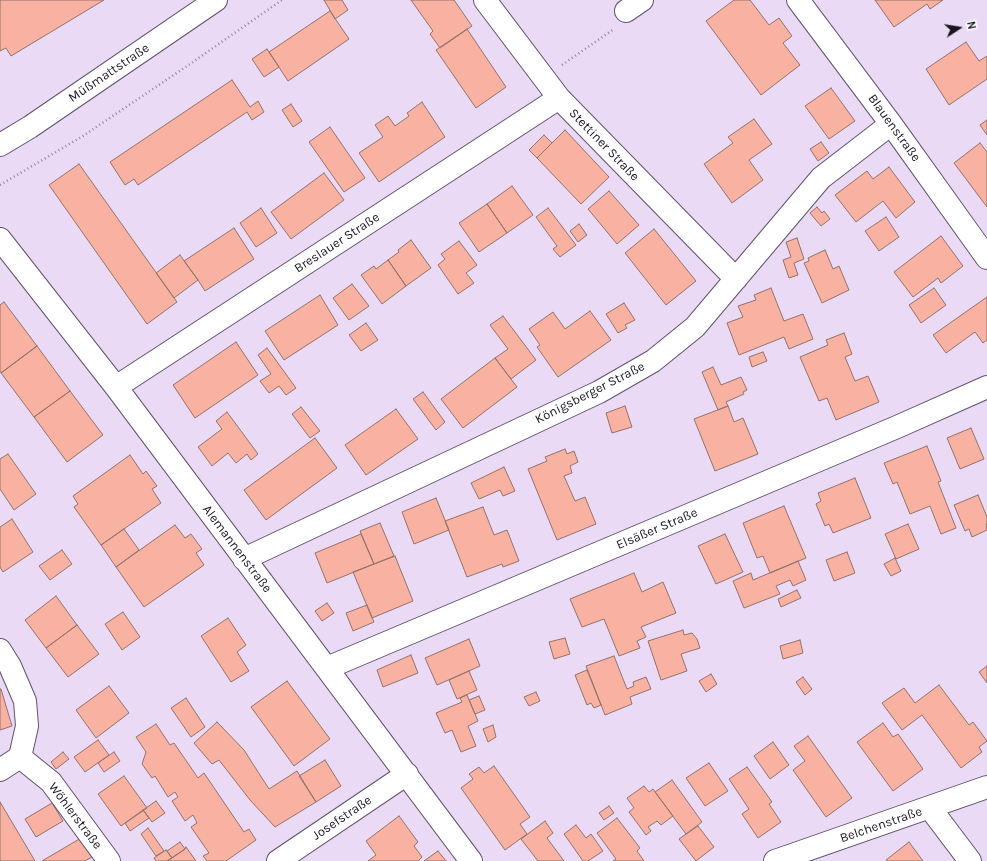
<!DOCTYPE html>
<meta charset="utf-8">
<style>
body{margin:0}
#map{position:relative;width:987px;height:861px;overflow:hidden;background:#ebdaf6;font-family:Karla,sans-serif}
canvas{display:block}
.north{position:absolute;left:939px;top:8px;width:40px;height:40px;-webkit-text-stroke:3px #fff;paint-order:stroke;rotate:78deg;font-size:11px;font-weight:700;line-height:16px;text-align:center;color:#1b151f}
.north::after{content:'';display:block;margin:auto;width:14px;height:18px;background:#1b151f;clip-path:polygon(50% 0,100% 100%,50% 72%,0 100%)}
</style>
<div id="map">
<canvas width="987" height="861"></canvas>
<div class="north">N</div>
</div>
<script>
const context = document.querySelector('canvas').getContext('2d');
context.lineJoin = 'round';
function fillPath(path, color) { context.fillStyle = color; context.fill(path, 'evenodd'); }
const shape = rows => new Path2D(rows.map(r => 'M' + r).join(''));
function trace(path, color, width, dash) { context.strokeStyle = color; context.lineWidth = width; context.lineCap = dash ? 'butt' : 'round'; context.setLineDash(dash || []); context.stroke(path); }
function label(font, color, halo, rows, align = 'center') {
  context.font = font + ' Karla,sans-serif'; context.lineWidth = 3; context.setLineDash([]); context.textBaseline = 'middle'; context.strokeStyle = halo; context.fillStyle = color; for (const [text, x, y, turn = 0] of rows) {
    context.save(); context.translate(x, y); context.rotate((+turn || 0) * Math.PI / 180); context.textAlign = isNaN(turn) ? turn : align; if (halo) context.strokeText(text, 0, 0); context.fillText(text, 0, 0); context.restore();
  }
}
const building = shape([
 [0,0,104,0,11,56,6,48,0,51,0,0],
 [324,0,342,0,348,10,335,19,324,0],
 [411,0,454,0,472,26,440,48,430,34,433,31,411,0],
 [734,0,750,0,769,25,779,18,792,36,783,43,800,65,761,95,706,21,734,0],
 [875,0,943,0,930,9,927,4,894,27,875,0],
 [330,11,349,39,288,81,269,52,330,11],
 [467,29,506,87,476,108,436,50,467,29],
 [966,42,979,61,987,56,987,79,949,105,926,69,966,42],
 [267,49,279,67,264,77,252,59,267,49],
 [232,80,250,107,258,101,264,112,252,120,247,112,138,185,134,179,125,185,110,162,232,80],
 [831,88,855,121,829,139,805,106,831,88],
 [422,102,445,137,379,182,359,153,383,137,375,125,388,116,395,126,409,116,407,113,422,102],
 [291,104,302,121,293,127,282,110,291,104],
 [754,119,772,144,749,160,763,180,732,203,704,164,733,143,728,137,754,119],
 [987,120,987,135,980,125,987,120],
 [330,127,365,178,344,192,309,142,330,127],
 [565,130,609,177,581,204,537,158,565,130],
 [544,135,552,143,537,158,529,150,544,135],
 [821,142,829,153,818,161,810,149,821,142],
 [980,143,987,152,987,207,954,163,980,143],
 [79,164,177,302,147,324,49,185,79,164],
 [889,167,915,202,896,218,883,201,856,222,835,195,867,171,873,179,889,167],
 [324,173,344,200,291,239,271,212,324,173],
 [512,186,533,215,507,233,487,204,512,186],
 [609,191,639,225,617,244,588,209,609,191],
 [487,204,507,233,479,252,459,223,487,204],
 [817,207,822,213,824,211,830,219,821,226,810,213,817,207],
 [261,208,277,233,256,247,240,223,261,208],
 [548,208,576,245,560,257,553,249,557,246,536,217,548,208],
 [886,217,899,237,879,251,865,231,886,217],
 [579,224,587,235,578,242,570,231,579,224],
 [234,228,254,259,205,291,198,280,184,261,234,228],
 [654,229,696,281,666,305,625,253,654,229],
 [941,236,963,266,941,283,938,278,913,297,894,272,941,236],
 [797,238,804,259,794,263,798,275,789,278,783,260,791,257,786,242,797,238],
 [411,240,431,268,406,286,388,260,399,252,398,250,411,240],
 [459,241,477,265,466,273,474,283,458,294,438,265,445,259,441,254,459,241],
 [825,250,833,269,839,266,849,290,822,303,804,263,809,261,808,258,825,250],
 [180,255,198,280,174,298,156,273,180,255],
 [388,260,406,286,382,304,361,275,374,266,376,269,388,260],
 [352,284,369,306,349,320,333,298,352,284],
 [771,288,784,321,803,314,813,339,789,349,784,337,739,355,727,323,743,317,738,306,756,300,754,295,771,288],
 [934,288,946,305,921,323,909,305,934,288],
 [320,295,338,325,284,360,265,331,320,295],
 [987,297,987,340,983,343,975,332,946,353,933,335,987,297],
 [4,302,37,346,1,373,0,371,0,305,4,302],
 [624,303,635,320,625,325,627,328,618,333,606,314,624,303],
 [590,311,611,340,558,377,537,347,540,345,529,329,553,312,565,329,590,311],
 [503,316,536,360,511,379,495,358,508,349,490,325,503,316],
 [366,323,378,340,361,351,349,335,366,323],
 [844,333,852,354,845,357,855,381,868,376,879,402,836,420,827,398,819,401,800,357,828,345,826,340,844,333],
 [236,342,258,375,195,418,173,385,236,342],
 [37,346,70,391,34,417,1,373,37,346],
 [267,348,296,388,286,395,279,386,269,393,260,381,271,374,258,355,267,348],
 [763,352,767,361,752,367,749,357,763,352],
 [495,358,517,387,463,428,441,399,495,358],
 [713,367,721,385,741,377,747,390,743,392,744,394,726,402,728,406,718,410,702,372,713,367],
 [70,391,103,435,67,462,34,417,70,391],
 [423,392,445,422,436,430,413,399,423,392],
 [625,406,632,427,612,433,606,413,625,406],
 [728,406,734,422,743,418,758,454,715,471,694,419,728,406],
 [301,407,320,431,310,438,292,414,301,407],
 [396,409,418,439,366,475,345,445,396,409],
 [227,412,258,454,251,460,247,454,236,463,228,453,212,466,198,447,222,429,216,421,227,412],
 [971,428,984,459,960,469,947,438,971,428],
 [315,438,337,468,266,520,244,490,315,438],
 [927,446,941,481,938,482,956,528,941,534,930,506,910,514,897,482,893,484,884,463,927,446],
 [565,449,567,454,574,451,578,462,570,466,572,473,564,476,575,501,585,497,596,524,557,540,528,469,547,461,545,457,565,449],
 [8,454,36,494,14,510,0,489,0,459,8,454],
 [130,455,143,474,146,471,157,486,152,489,161,503,101,545,74,507,78,504,73,496,130,455],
 [504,467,515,491,503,496,500,490,479,499,471,483,504,467],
 [855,478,871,518,833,533,829,524,825,526,816,504,821,501,818,493,855,478],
 [978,495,987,517,987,523,986,524,987,530,972,537,969,529,965,531,954,505,978,495],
 [436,498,449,530,414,544,402,512,436,498],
 [784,506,806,558,770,573,763,556,757,558,743,523,784,506],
 [483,507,494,535,507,530,519,561,503,567,502,564,467,577,445,521,483,507],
 [12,519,33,552,3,572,0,567,0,527,12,519],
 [380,523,394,556,374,564,360,531,380,523],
 [908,524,919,549,896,559,885,534,908,524],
 [175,525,185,538,191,534,202,549,196,553,204,565,144,607,116,567,175,525],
 [124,529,139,550,116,567,101,545,124,529],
 [361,534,374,564,327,583,315,553,361,534],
 [725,534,743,572,716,584,698,546,725,534],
 [62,550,72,564,50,580,39,566,62,550],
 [847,552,855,573,834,581,826,560,847,552],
 [395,556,413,601,372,618,353,572,395,556],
 [895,558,901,571,891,576,884,564,895,558],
 [798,561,806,580,793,586,790,580,776,586,780,594,744,608,733,581,751,573,753,580,798,561],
 [634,573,642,592,663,582,676,613,641,627,646,637,637,641,640,648,619,656,604,619,582,627,570,599,634,573],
 [797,590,801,598,781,607,778,599,797,590],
 [56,596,77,625,46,648,25,620,56,596],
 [327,603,334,613,322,621,315,611,327,603],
 [367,605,374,622,353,631,346,613,367,605],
 [123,612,140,637,122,650,105,624,123,612],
 [228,618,246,645,237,652,249,671,231,682,201,636,228,618],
 [77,625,99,654,68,677,46,648,77,625],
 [683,630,684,635,692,633,697,639,700,648,681,654,687,671,661,680,648,641,683,630],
 [565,638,570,654,554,659,549,642,565,638],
 [469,639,480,666,437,685,425,658,469,639],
 [800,640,803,653,783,659,780,646,800,640],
 [411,655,418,673,383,687,377,670,411,655],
 [614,656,627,689,634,686,633,682,646,677,651,689,630,697,632,704,605,715,586,666,614,656],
 [987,666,987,683,979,672,987,666],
 [587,670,601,705,594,708,591,703,587,705,575,675,587,670],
 [469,671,477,690,457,699,449,680,469,671],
 [711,674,717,684,706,692,699,681,711,674],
 [803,677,812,689,805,695,796,682,803,677],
 [287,681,330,739,294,766,251,707,287,681],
 [939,685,969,725,973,722,987,741,979,747,982,752,961,768,922,715,902,730,882,703,904,688,915,703,939,685],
 [109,686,129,713,96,738,76,710,109,686],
 [0,689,1,689,12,726,0,730,0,689],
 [536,692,540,701,529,706,524,697,536,692],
 [467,695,478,721,468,726,476,746,461,752,452,730,445,733,436,713,462,702,460,698,467,695],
 [479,696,485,710,475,714,469,700,479,696],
 [186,698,205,727,191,737,171,708,186,698],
 [217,722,244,750,269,789,297,771,316,802,275,827,250,800,219,760,212,764,194,743,217,722],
 [883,723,893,737,898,734,923,769,893,791,857,742,883,723],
 [156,724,170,745,174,743,198,778,204,773,244,832,249,829,256,840,226,861,207,861,203,856,209,853,191,827,197,823,193,815,185,821,172,801,178,797,175,792,168,797,155,776,152,778,142,764,146,752,136,737,156,724],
 [493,725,496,737,488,742,483,729,493,725],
 [808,736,852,798,826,817,793,770,805,761,794,746,808,736],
 [98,740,109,755,85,772,74,757,98,740],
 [773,742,789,765,770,779,754,756,773,742],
 [63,752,69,759,56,769,51,762,63,752],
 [114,752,120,761,104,772,98,763,114,752],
 [325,760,341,786,316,802,299,776,325,760],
 [709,763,728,791,705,806,686,778,709,763],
 [494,766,530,817,520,824,527,834,505,850,461,788,473,779,469,774,479,767,484,773,494,766],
 [747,767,772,802,769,804,781,822,758,838,742,814,749,809,729,779,747,767],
 [124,776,147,808,121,826,98,794,124,776],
 [672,780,702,822,686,834,655,792,672,780],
 [644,786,649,792,653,789,673,816,661,825,657,821,648,827,651,831,646,835,629,812,634,808,627,798,644,786],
 [156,801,165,813,152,822,143,810,156,801],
 [0,802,35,861,0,861,0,802],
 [52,803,63,821,36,837,25,819,52,803],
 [609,806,614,813,604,820,599,813,609,806],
 [143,810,149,818,130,831,125,823,143,810],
 [399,816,418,842,414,846,422,857,418,861,368,861,376,855,366,841,399,816],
 [617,818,640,848,637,851,644,861,613,861,616,859,597,833,617,818],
 [545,821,553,833,547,838,564,861,538,861,521,839,545,821],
 [576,825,586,838,591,834,603,851,588,861,583,861,564,834,576,825],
 [698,826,714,847,696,861,679,839,698,826],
 [148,828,164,851,156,856,141,834,148,828],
 [81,838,92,857,85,861,42,861,81,838],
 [180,842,185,849,172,858,167,851,180,842],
 [909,842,923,861,887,861,886,860,909,842],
 [186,847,196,861,167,861,185,849,186,847],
 [166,850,172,858,167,861,156,861,154,858,166,850],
 [438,851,446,861,424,861,438,851]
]);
const path = shape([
 [562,65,614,29],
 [0,185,83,136,190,64,282,0]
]);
const minor = shape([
 [485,0,559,98,736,279],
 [798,0,891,124,987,258],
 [626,11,642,0],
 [0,145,30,127,216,0],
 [0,239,116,387,471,861],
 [116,387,559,98],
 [244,559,599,392,653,361,695,327,821,178,891,124],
 [0,650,10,666,25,701,27,726,20,757,0,770],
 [327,668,897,427,987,387],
 [20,757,51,782,109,861],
 [930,808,970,861],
 [278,861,407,774],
 [775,861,987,787]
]);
const streetNames = [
 ["Müßmattstraße",109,73,-34],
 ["Blauenstraße",894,128,54],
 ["Stettiner Straße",604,145,46],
 ["Breslauer Straße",337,243,-33],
 ["Königsberger Straße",590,393,-27],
 ["Elsäßer Straße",657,529,-23],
 ["Alemannenstraße",237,549,53],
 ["Wöhlerstraße",75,816,53],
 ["Josefstraße",342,818,-34],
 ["Belchenstraße",881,825,-19]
];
fillPath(building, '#f9b1a1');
trace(building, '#92726b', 1);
trace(minor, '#61536b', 24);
trace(path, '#918499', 2.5, [1, 3]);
trace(minor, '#fff', 22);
label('13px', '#1b151f', '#fff', streetNames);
</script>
